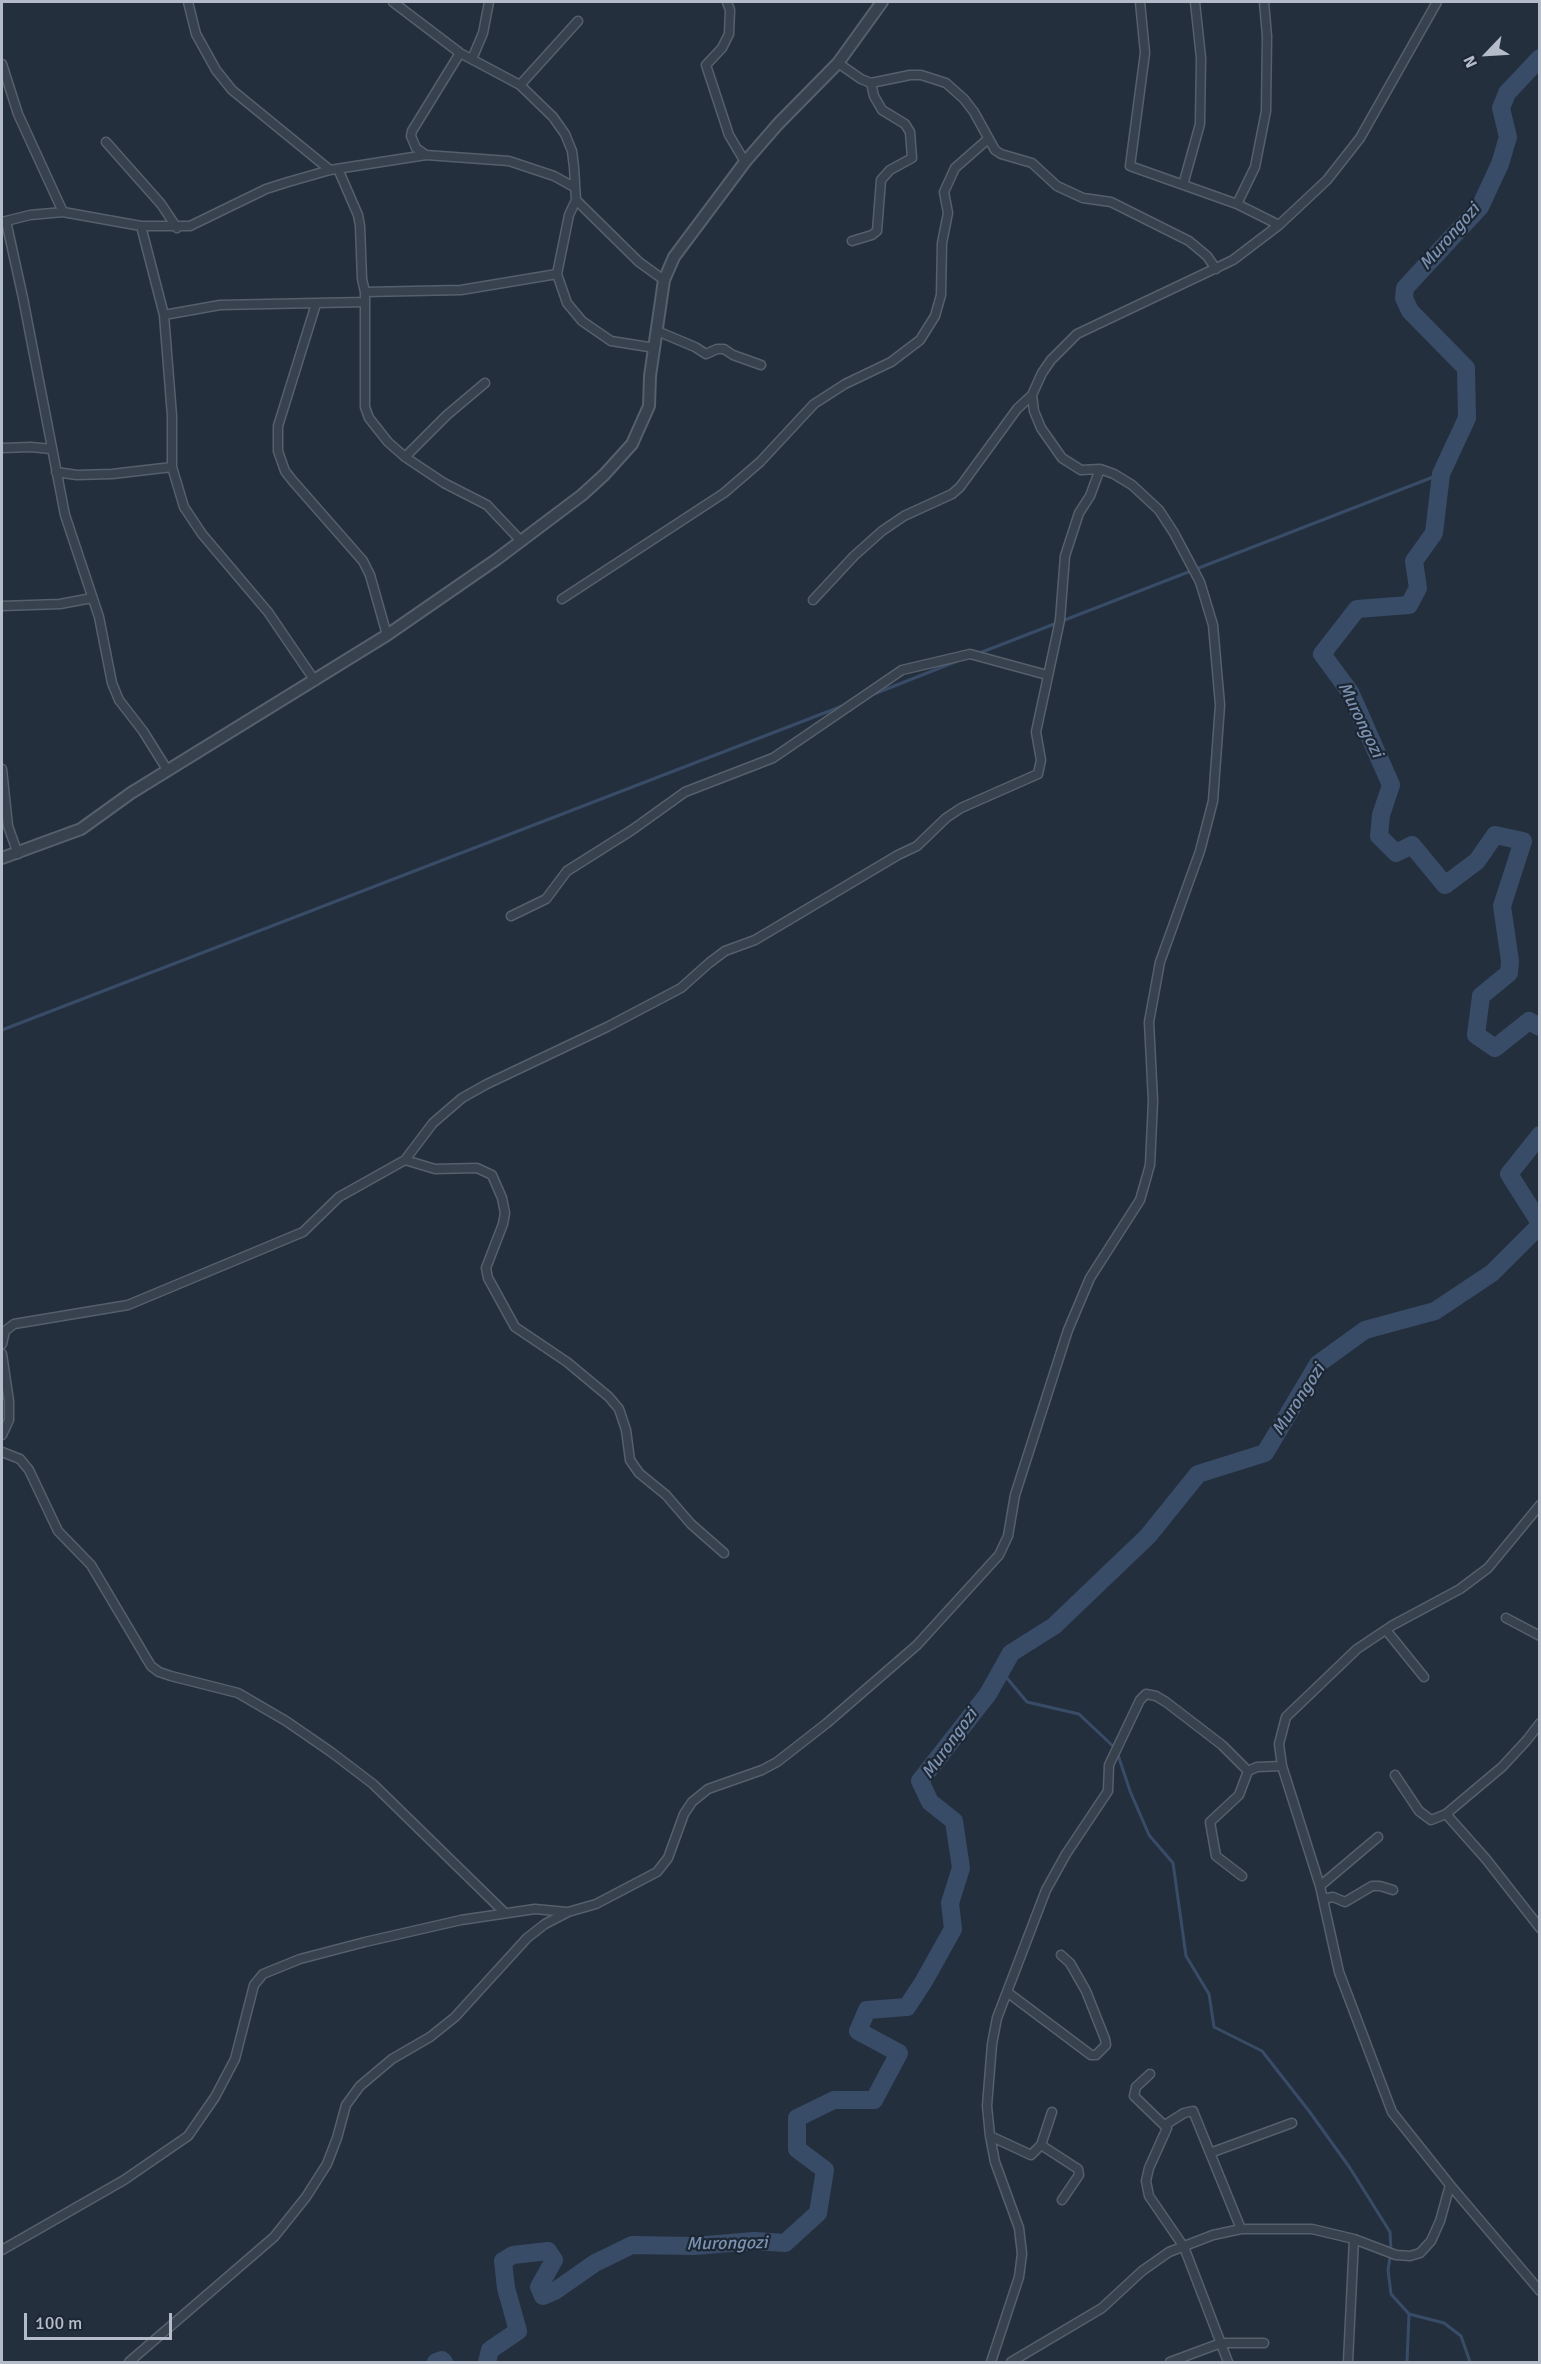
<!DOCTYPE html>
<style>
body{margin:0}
#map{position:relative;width:1541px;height:2364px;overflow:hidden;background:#242f3e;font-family:Signika,sans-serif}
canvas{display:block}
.frame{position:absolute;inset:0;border:3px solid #b4bcc9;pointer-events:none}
.north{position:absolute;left:1457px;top:24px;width:60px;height:60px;-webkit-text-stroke:4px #1d2633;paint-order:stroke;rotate:245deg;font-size:16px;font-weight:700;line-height:24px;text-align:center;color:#b4bcc9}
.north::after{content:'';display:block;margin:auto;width:21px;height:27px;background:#b4bcc9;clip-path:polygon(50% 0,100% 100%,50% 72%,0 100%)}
.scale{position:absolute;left:24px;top:2313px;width:148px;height:27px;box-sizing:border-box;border:3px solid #b4bcc9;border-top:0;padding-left:8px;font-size:18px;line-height:21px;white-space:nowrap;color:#b4bcc9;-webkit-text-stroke:4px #1d2633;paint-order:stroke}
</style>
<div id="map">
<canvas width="1541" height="2364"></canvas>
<div class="frame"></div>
<div class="north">N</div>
<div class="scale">100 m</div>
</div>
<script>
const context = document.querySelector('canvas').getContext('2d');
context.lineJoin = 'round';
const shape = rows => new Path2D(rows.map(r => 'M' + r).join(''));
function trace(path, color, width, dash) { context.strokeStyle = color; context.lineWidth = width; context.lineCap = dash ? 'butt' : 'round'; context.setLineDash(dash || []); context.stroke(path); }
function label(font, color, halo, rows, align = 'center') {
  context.font = font + ' Signika,sans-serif'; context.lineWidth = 4.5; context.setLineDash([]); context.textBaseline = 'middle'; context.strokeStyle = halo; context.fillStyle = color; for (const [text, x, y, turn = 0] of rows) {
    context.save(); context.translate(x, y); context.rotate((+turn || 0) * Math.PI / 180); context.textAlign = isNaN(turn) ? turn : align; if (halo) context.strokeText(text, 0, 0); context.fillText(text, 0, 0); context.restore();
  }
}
const stream = shape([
 [977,654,1441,474],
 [874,694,960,660],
 [2,1030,845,705],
 [1001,1671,1027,1702,1079,1714,1116,1749,1130,1791,1149,1835,1173,1863,1186,1956,1209,1994,1214,2027,1262,2051,1309,2111,1350,2168,1390,2232,1391,2251,1388,2270,1391,2294,1409,2314,1444,2323,1461,2336,1470,2362],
 [1407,2362,1409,2314]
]);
const river = shape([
 [1540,58,1507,93,1501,108,1508,137,1500,164,1480,207,1405,288,1404,298,1410,311,1466,368,1467,418,1441,474,1434,533,1414,561,1418,588,1409,605,1357,609,1322,654,1350,692,1391,785,1381,815,1379,836,1396,853,1412,845,1445,885,1477,861,1495,835,1523,841,1502,906,1510,961,1509,973,1481,996,1476,1035,1495,1048,1529,1021,1540,1027],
 [1540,1135,1509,1174,1540,1223],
 [436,2362,442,2360,444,2362],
 [487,2362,490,2350,518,2331,506,2288,503,2261,513,2255,548,2251,554,2260,539,2287,543,2296,555,2291,595,2263,632,2245,694,2246,754,2241,785,2243,818,2213,825,2170,797,2149,797,2118,834,2100,874,2100,899,2053,858,2031,867,2010,907,2007,924,1981,953,1929,950,1903,961,1868,954,1821,930,1802,920,1781,988,1694,1011,1653,1054,1626,1148,1536,1198,1474,1265,1453,1318,1364,1365,1330,1435,1311,1492,1273,1540,1225]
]);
const minor = shape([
 [188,2,196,34,216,70,232,90,330,170],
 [393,2,460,53,520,85,553,117,565,134,572,151,574,167,576,200,569,215,557,274,567,303,582,321,611,341,655,348],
 [727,2,730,10,729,34,722,48,706,65,729,135,745,162],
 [1140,2,1145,53,1130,166,1237,204,1279,225],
 [472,59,483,33,489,2],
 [838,63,861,79,871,83,910,75,921,75,946,83,964,99,974,112,995,150,1001,154,1032,163,1057,186,1083,198,1111,202,1189,241,1207,256,1216,269],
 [2,64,18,114,63,212],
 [520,85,578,21],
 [106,142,161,204,177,228],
 [426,155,416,148,411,136,412,131,460,53],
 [338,169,358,215,360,226,362,279,365,292,365,407,369,418,388,442,405,457,444,483,487,505,521,541],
 [1183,185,1200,124,1201,58,1195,2],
 [576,200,639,262,664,280],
 [1237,204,1255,167,1266,111,1267,36,1264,2],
 [6,221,23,298,65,515,99,617,112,683,119,700,143,731,168,771],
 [2,222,30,215,63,212,141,226,190,226,266,189,288,182,330,170,426,155,509,161,554,176,574,187],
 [141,226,164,315,172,416,172,467,184,507,202,534,268,612,315,681],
 [852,241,872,235,877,231,881,180,890,170,912,158,910,132,905,124,882,110,874,96,871,83],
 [365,292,461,290,557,274],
 [316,304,278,426,278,451,285,471,292,480,363,561,370,575,387,635],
 [164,315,220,305,365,302],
 [657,331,695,347,706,354,717,349,724,349,733,355,761,365],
 [2,448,31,447,51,449],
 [405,457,447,415,485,383],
 [56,472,77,475,112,474,172,467],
 [562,599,724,493,760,462,814,404,845,384,891,362,920,340,935,316,941,295,942,243,948,213,944,192,955,168,988,139],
 [813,600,854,556,882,531,904,516,952,494,960,487,1017,409,1032,395],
 [2,606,60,604,92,598],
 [2,769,8,826,18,854],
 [511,916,546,899,567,871,632,830,685,792,773,758,902,670,970,654,1047,675],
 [405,1160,435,1169,477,1168,492,1175,502,1198,505,1213,503,1224,486,1268,488,1278,515,1327,567,1362,609,1397,619,1409,626,1430,630,1460,639,1473,666,1495,691,1524,724,1553],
 [2,1344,5,1331,14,1324,128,1305,303,1232,339,1197,405,1160,433,1123,462,1098,487,1084,607,1027,681,988,709,963,725,951,755,940,898,855,917,846,946,818,961,808,1038,774,1041,760,1036,732,1060,620,1065,556,1079,513,1090,496,1100,469],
 [2,1354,9,1401,9,1420,2,1435],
 [2,1452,20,1459,29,1470,58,1531,91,1565,151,1666,159,1672,171,1676,238,1693,286,1721,331,1752,373,1784,504,1912],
 [1540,1505,1488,1568,1460,1589,1393,1625,1357,1649,1286,1717,1279,1744,1282,1766,1320,1886,1339,1972,1392,2112,1450,2185,1540,2291],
 [1506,1618,1540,1636],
 [1386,1630,1424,1677],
 [1395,1775,1419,1811,1431,1820,1446,1814,1502,1767,1527,1740,1540,1723],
 [1446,1814,1486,1859,1540,1928],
 [1242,1876,1216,1856,1210,1822,1239,1795,1248,1771],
 [1320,1886,1378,1837],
 [1323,1899,1333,1897,1345,1902,1372,1886,1380,1886,1393,1890],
 [1007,1992,1091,2055,1096,2055,1106,2045,1105,2039,1086,1991,1070,1963,1061,1955],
 [1150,2074,1136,2087,1134,2096,1167,2128,1149,2168,1146,2181,1149,2196,1184,2247,1228,2362],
 [1165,2125,1184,2113,1193,2111,1241,2229],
 [990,2136,1031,2155,1041,2145,1052,2112],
 [1041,2145,1078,2169,1079,2175,1062,2200],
 [1210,2153,1292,2123],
 [2,2250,124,2180,188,2136,215,2097,235,2059,254,1985,263,1974,300,1959,365,1942,461,1920,535,1909,567,1912],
 [129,2362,274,2237,306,2197,327,2164,337,2138,346,2105,360,2086,392,2059,430,2037,455,2017,527,1938,545,1924,568,1912,596,1904,657,1872,668,1858,684,1814,692,1802,708,1789,762,1770,777,1762,827,1723,917,1645,999,1555,1008,1536,1015,1495,1068,1330,1090,1278,1140,1200,1150,1165,1153,1101,1149,1022,1160,962,1200,851,1213,801,1220,705,1213,625,1200,582,1174,533,1159,510,1132,485,1114,474,1100,469,1081,470,1062,458,1041,428,1034,411,1032,395,1042,373,1051,360,1077,334,1233,260,1279,225,1327,180,1360,138,1437,2],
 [991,2362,1019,2277,1022,2254,1019,2228,995,2162,990,2136,987,2106,992,2044,997,2018,1046,1890,1066,1854,1108,1791,1109,1765,1140,1700,1146,1694,1156,1696,1166,1702,1222,1745,1248,1771,1257,1767,1282,1766],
 [1011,2362,1102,2308,1142,2271,1169,2252,1213,2235,1241,2229,1312,2229,1354,2239,1396,2255,1410,2256,1420,2253,1431,2241,1440,2221,1450,2185],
 [1170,2362,1221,2343,1264,2343],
 [1348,2362,1354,2239]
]);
const tertiary = shape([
 [2,858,81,829,131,793,387,635,497,559,582,495,604,475,632,444,649,406,650,376,664,280,674,257,745,162,778,124,838,63,882,2]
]);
const waterNames = [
 ["Murongozi",1450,237,-49],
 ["Murongozi",1360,720,64],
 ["Murongozi",1299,1400,-57],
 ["Murongozi",950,1744,-54],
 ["Murongozi",727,2244,-1]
];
trace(stream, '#394c67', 3);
trace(river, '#394c67', 18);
trace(minor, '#565f6c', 11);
trace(tertiary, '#565f6c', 14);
trace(minor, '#38414e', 8);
trace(tertiary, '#38414e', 10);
label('italic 18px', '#7c92b1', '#1d2633', waterNames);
</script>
